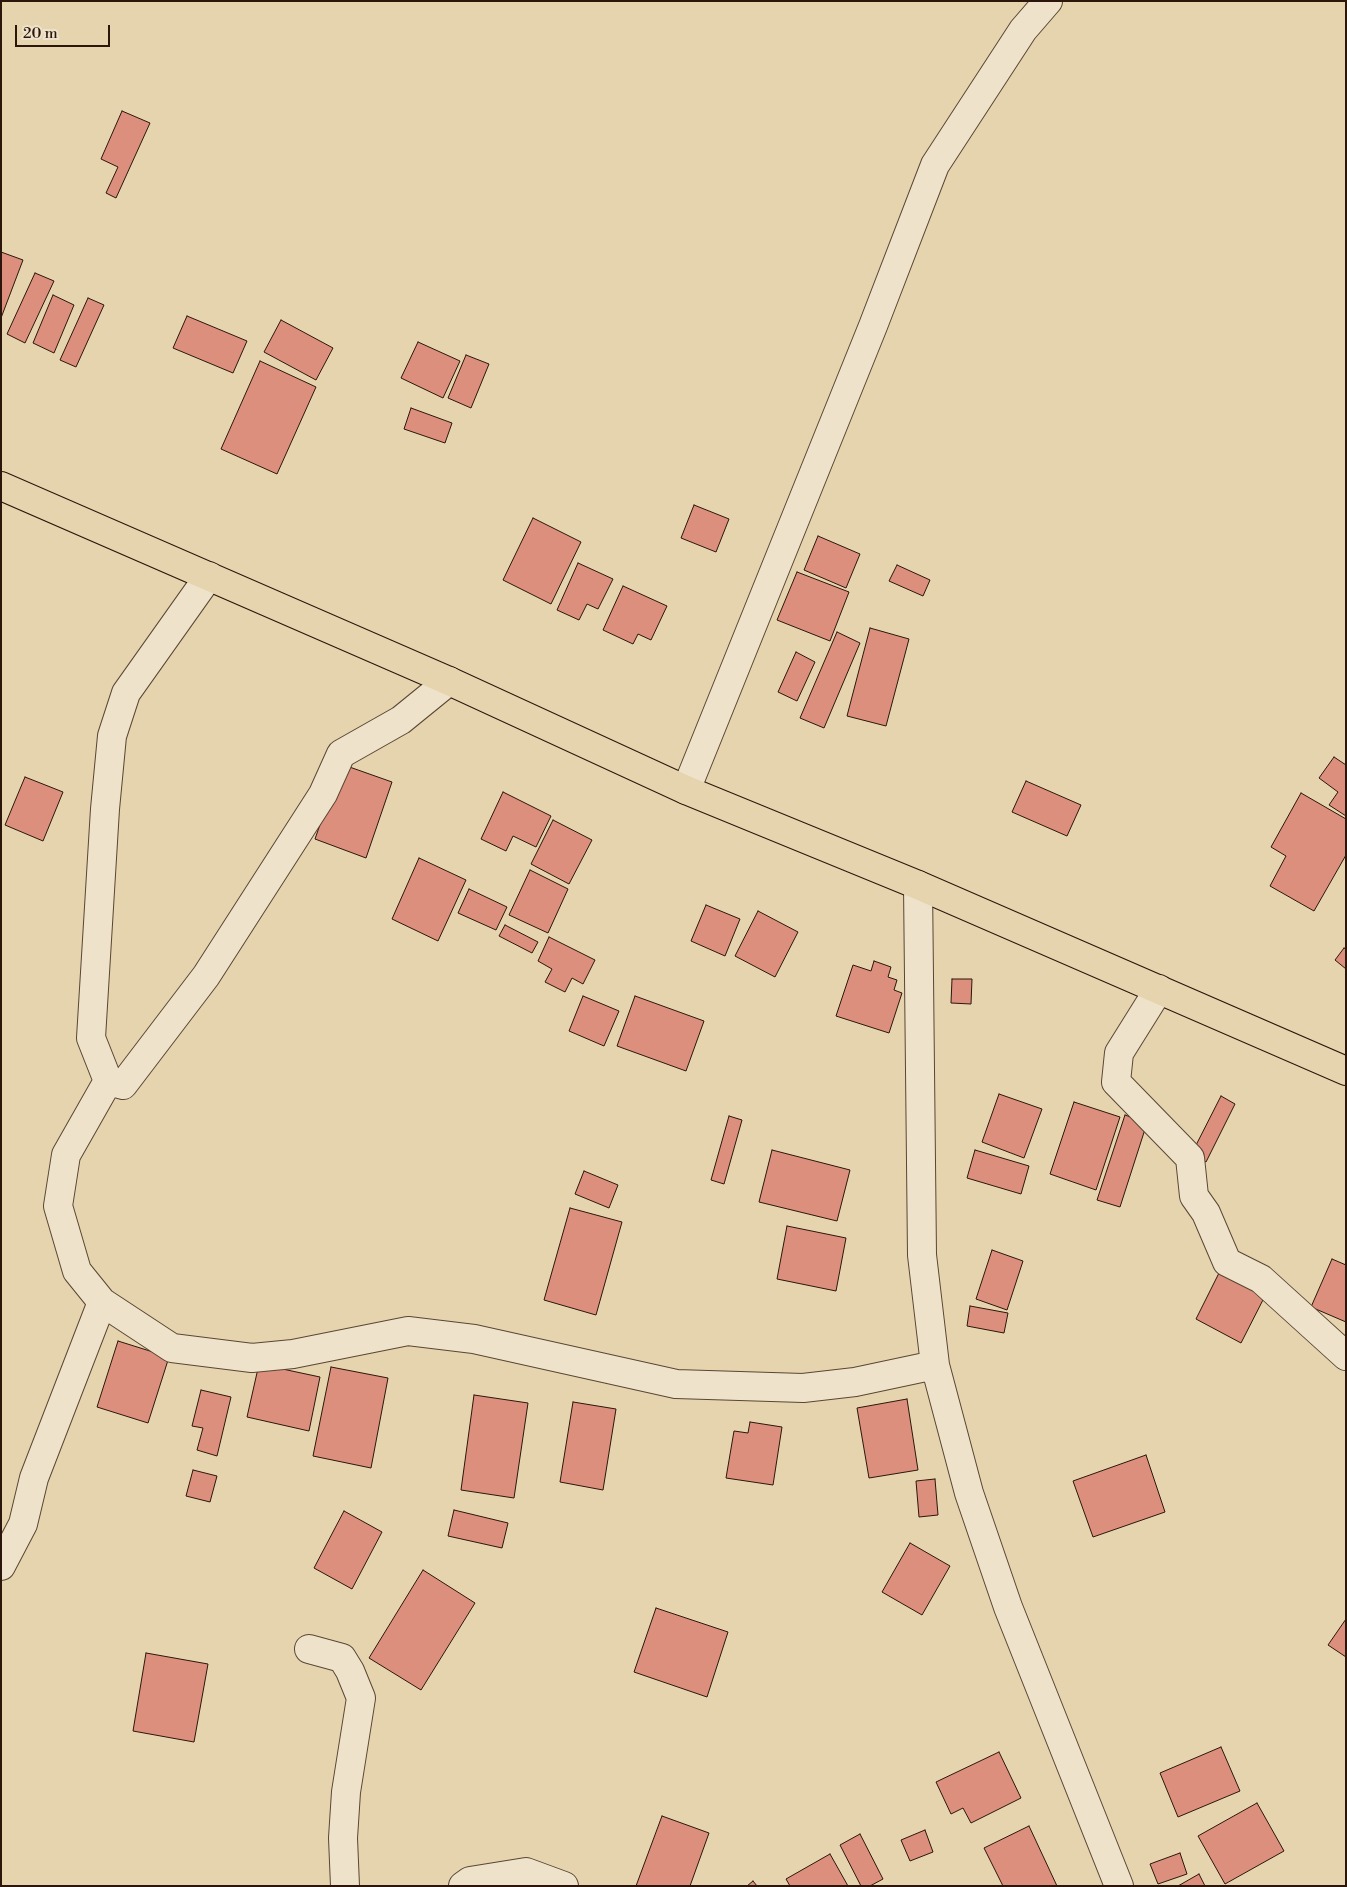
<!DOCTYPE html>
<style>
body{margin:0}
#map{position:relative;width:1347px;height:1887px;overflow:hidden;background:#e5d4ae;font-family:"Libre Bodoni",serif}
canvas{display:block}
.frame{position:absolute;inset:0;border:2px solid #2c160b;pointer-events:none}
.scale{position:absolute;left:15px;top:25px;width:95px;height:22px;box-sizing:border-box;border:2px solid #2c160b;border-top:0;padding-left:6px;font-size:15px;line-height:18px;white-space:nowrap;color:#2c160b;-webkit-text-stroke:4px #eee3ca;paint-order:stroke}
</style>
<div id="map">
<canvas width="1347" height="1887"></canvas>
<div class="frame"></div>
<div class="scale">20 m</div>
</div>
<script>
const context = document.querySelector('canvas').getContext('2d');
context.lineJoin = 'round';
function fillPath(path, color) { context.fillStyle = color; context.fill(path, 'evenodd'); }
const shape = rows => new Path2D(rows.map(r => 'M' + r).join(''));
function trace(path, color, width, dash) { context.strokeStyle = color; context.lineWidth = width; context.lineCap = dash ? 'butt' : 'round'; context.setLineDash(dash || []); context.stroke(path); }
const building = shape([
 [122,111,150,123,116,198,106,193,118,167,101,159,122,111],
 [1,252,23,260,1,318,1,252],
 [35,273,54,281,25,343,7,334,35,273],
 [53,295,74,305,54,353,33,343,53,295],
 [88,298,104,305,76,367,60,360,88,298],
 [187,316,247,341,233,373,173,348,187,316],
 [281,320,333,348,316,380,264,352,281,320],
 [418,342,460,361,443,398,401,378,418,342],
 [466,355,489,364,471,408,448,398,466,355],
 [260,361,316,387,277,474,221,449,260,361],
 [411,408,452,423,445,443,404,429,411,408],
 [694,505,729,519,716,552,681,538,694,505],
 [533,518,581,542,551,604,503,580,533,518],
 [818,536,860,554,846,588,804,570,818,536],
 [578,563,613,579,598,609,587,604,579,620,557,610,578,563],
 [897,565,930,580,923,596,889,581,897,565],
 [797,572,849,592,830,641,777,620,797,572],
 [623,586,667,606,651,640,638,634,633,644,603,630,623,586],
 [870,628,909,639,886,726,847,716,870,628],
 [837,632,860,643,824,728,800,718,837,632],
 [796,652,815,662,797,701,778,692,796,652],
 [1334,757,1346,765,1346,816,1329,805,1338,792,1319,778,1334,757],
 [341,764,392,782,366,858,315,839,341,764],
 [25,777,63,792,43,841,5,825,25,777],
 [1026,781,1081,805,1067,836,1012,812,1026,781],
 [503,792,551,816,536,847,513,836,506,851,481,839,503,792],
 [1301,793,1346,819,1346,855,1314,911,1270,886,1286,856,1271,847,1301,793],
 [553,820,592,840,569,884,531,864,553,820],
 [419,858,466,880,438,941,392,919,419,858],
 [530,870,568,889,548,933,509,915,530,870],
 [469,889,507,907,496,930,458,913,469,889],
 [706,905,740,919,725,956,691,941,706,905],
 [758,911,798,932,775,977,735,956,758,911],
 [505,925,538,942,532,953,499,936,505,925],
 [549,937,595,960,583,984,572,978,565,992,545,982,552,969,538,961,549,937],
 [1344,948,1346,949,1346,969,1335,960,1344,948],
 [874,961,891,967,888,977,897,980,894,990,902,993,889,1033,836,1016,853,965,871,971,874,961],
 [952,979,972,979,971,1004,951,1003,952,979],
 [583,996,619,1011,604,1046,569,1031,583,996],
 [635,996,704,1021,686,1071,617,1046,635,996],
 [999,1094,1042,1109,1024,1158,982,1142,999,1094],
 [1221,1096,1235,1104,1206,1162,1191,1155,1221,1096],
 [1074,1102,1120,1117,1096,1190,1050,1174,1074,1102],
 [1125,1115,1147,1123,1120,1207,1097,1200,1125,1115],
 [729,1116,742,1120,724,1184,711,1180,729,1116],
 [772,1150,850,1170,837,1221,759,1202,772,1150],
 [975,1150,1029,1166,1021,1194,967,1178,975,1150],
 [584,1171,618,1185,609,1208,575,1194,584,1171],
 [570,1208,622,1222,596,1315,544,1300,570,1208],
 [787,1226,846,1238,836,1291,777,1279,787,1226],
 [992,1250,1023,1261,1007,1310,976,1299,992,1250],
 [1332,1259,1346,1265,1346,1322,1311,1307,1332,1259],
 [1220,1271,1266,1294,1241,1343,1196,1319,1220,1271],
 [970,1306,1008,1313,1004,1333,967,1326,970,1306],
 [118,1341,169,1357,148,1423,97,1407,118,1341],
 [259,1364,320,1377,309,1431,247,1417,259,1364],
 [331,1367,388,1378,371,1468,313,1456,331,1367],
 [201,1390,231,1397,217,1456,197,1450,203,1428,192,1426,201,1390],
 [474,1395,528,1403,514,1498,461,1490,474,1395],
 [907,1399,918,1470,869,1478,857,1408,907,1399],
 [573,1402,616,1409,603,1490,560,1482,573,1402],
 [750,1422,782,1427,773,1485,726,1478,734,1431,748,1433,750,1422],
 [1146,1455,1165,1512,1093,1537,1073,1481,1146,1455],
 [193,1470,217,1476,210,1502,186,1496,193,1470],
 [935,1479,938,1515,919,1517,916,1481,935,1479],
 [454,1510,508,1523,502,1548,448,1536,454,1510],
 [344,1511,382,1532,352,1589,314,1568,344,1511],
 [910,1543,950,1566,922,1615,882,1592,910,1543],
 [423,1570,475,1603,421,1690,369,1658,423,1570],
 [656,1608,728,1632,707,1697,634,1672,656,1608],
 [1346,1619,1346,1657,1328,1645,1346,1619],
 [146,1653,208,1664,194,1742,133,1731,146,1653],
 [1221,1747,1240,1791,1178,1817,1160,1773,1221,1747],
 [999,1752,1021,1798,971,1823,963,1808,951,1814,936,1782,999,1752],
 [1257,1803,1284,1851,1225,1884,1198,1836,1257,1803],
 [662,1816,709,1833,690,1886,636,1886,662,1816],
 [1029,1826,1057,1886,1003,1886,984,1848,1029,1826],
 [925,1830,933,1852,910,1861,901,1840,925,1830],
 [860,1834,883,1879,870,1886,861,1886,840,1845,860,1834],
 [1180,1853,1187,1874,1158,1884,1150,1864,1180,1853],
 [830,1854,848,1886,790,1886,786,1879,830,1854],
 [1199,1874,1205,1886,1178,1886,1199,1874],
 [753,1881,757,1886,747,1886,753,1881]
]);
const minor = shape([
 [209,576,126,693,112,736,105,809,91,1038,108,1081,66,1155,58,1206,77,1271,102,1302,172,1348,252,1358,293,1354,408,1331,474,1339,676,1384,803,1388,855,1382,935,1365],
 [686,790,873,326,935,165,1023,30,1048,1],
 [918,885,922,1255,935,1365,969,1493,1008,1607,1119,1886],
 [1159,989,1119,1053,1116,1082,1190,1158,1194,1196,1206,1213,1227,1262,1261,1279,1346,1356],
 [108,1081,123,1085,206,976,323,794,341,754,401,720,449,681],
 [1,1566,23,1524,34,1478,102,1302],
 [309,1649,342,1658,350,1671,361,1698,346,1792,343,1838,345,1886],
 [463,1886,470,1881,526,1872,564,1886]
]);
const trunk = shape([
 [1,486,449,681,686,790,918,885,1346,1071]
]);
fillPath(building, '#dc8f7c');
trace(building, '#2c160b', 1);
trace(minor, '#5a4634', 30);
trace(trunk, '#2c160b', 30);
trace(minor, '#eee3ca', 28);
trace(trunk, '#e5d4ae', 28);
</script>
